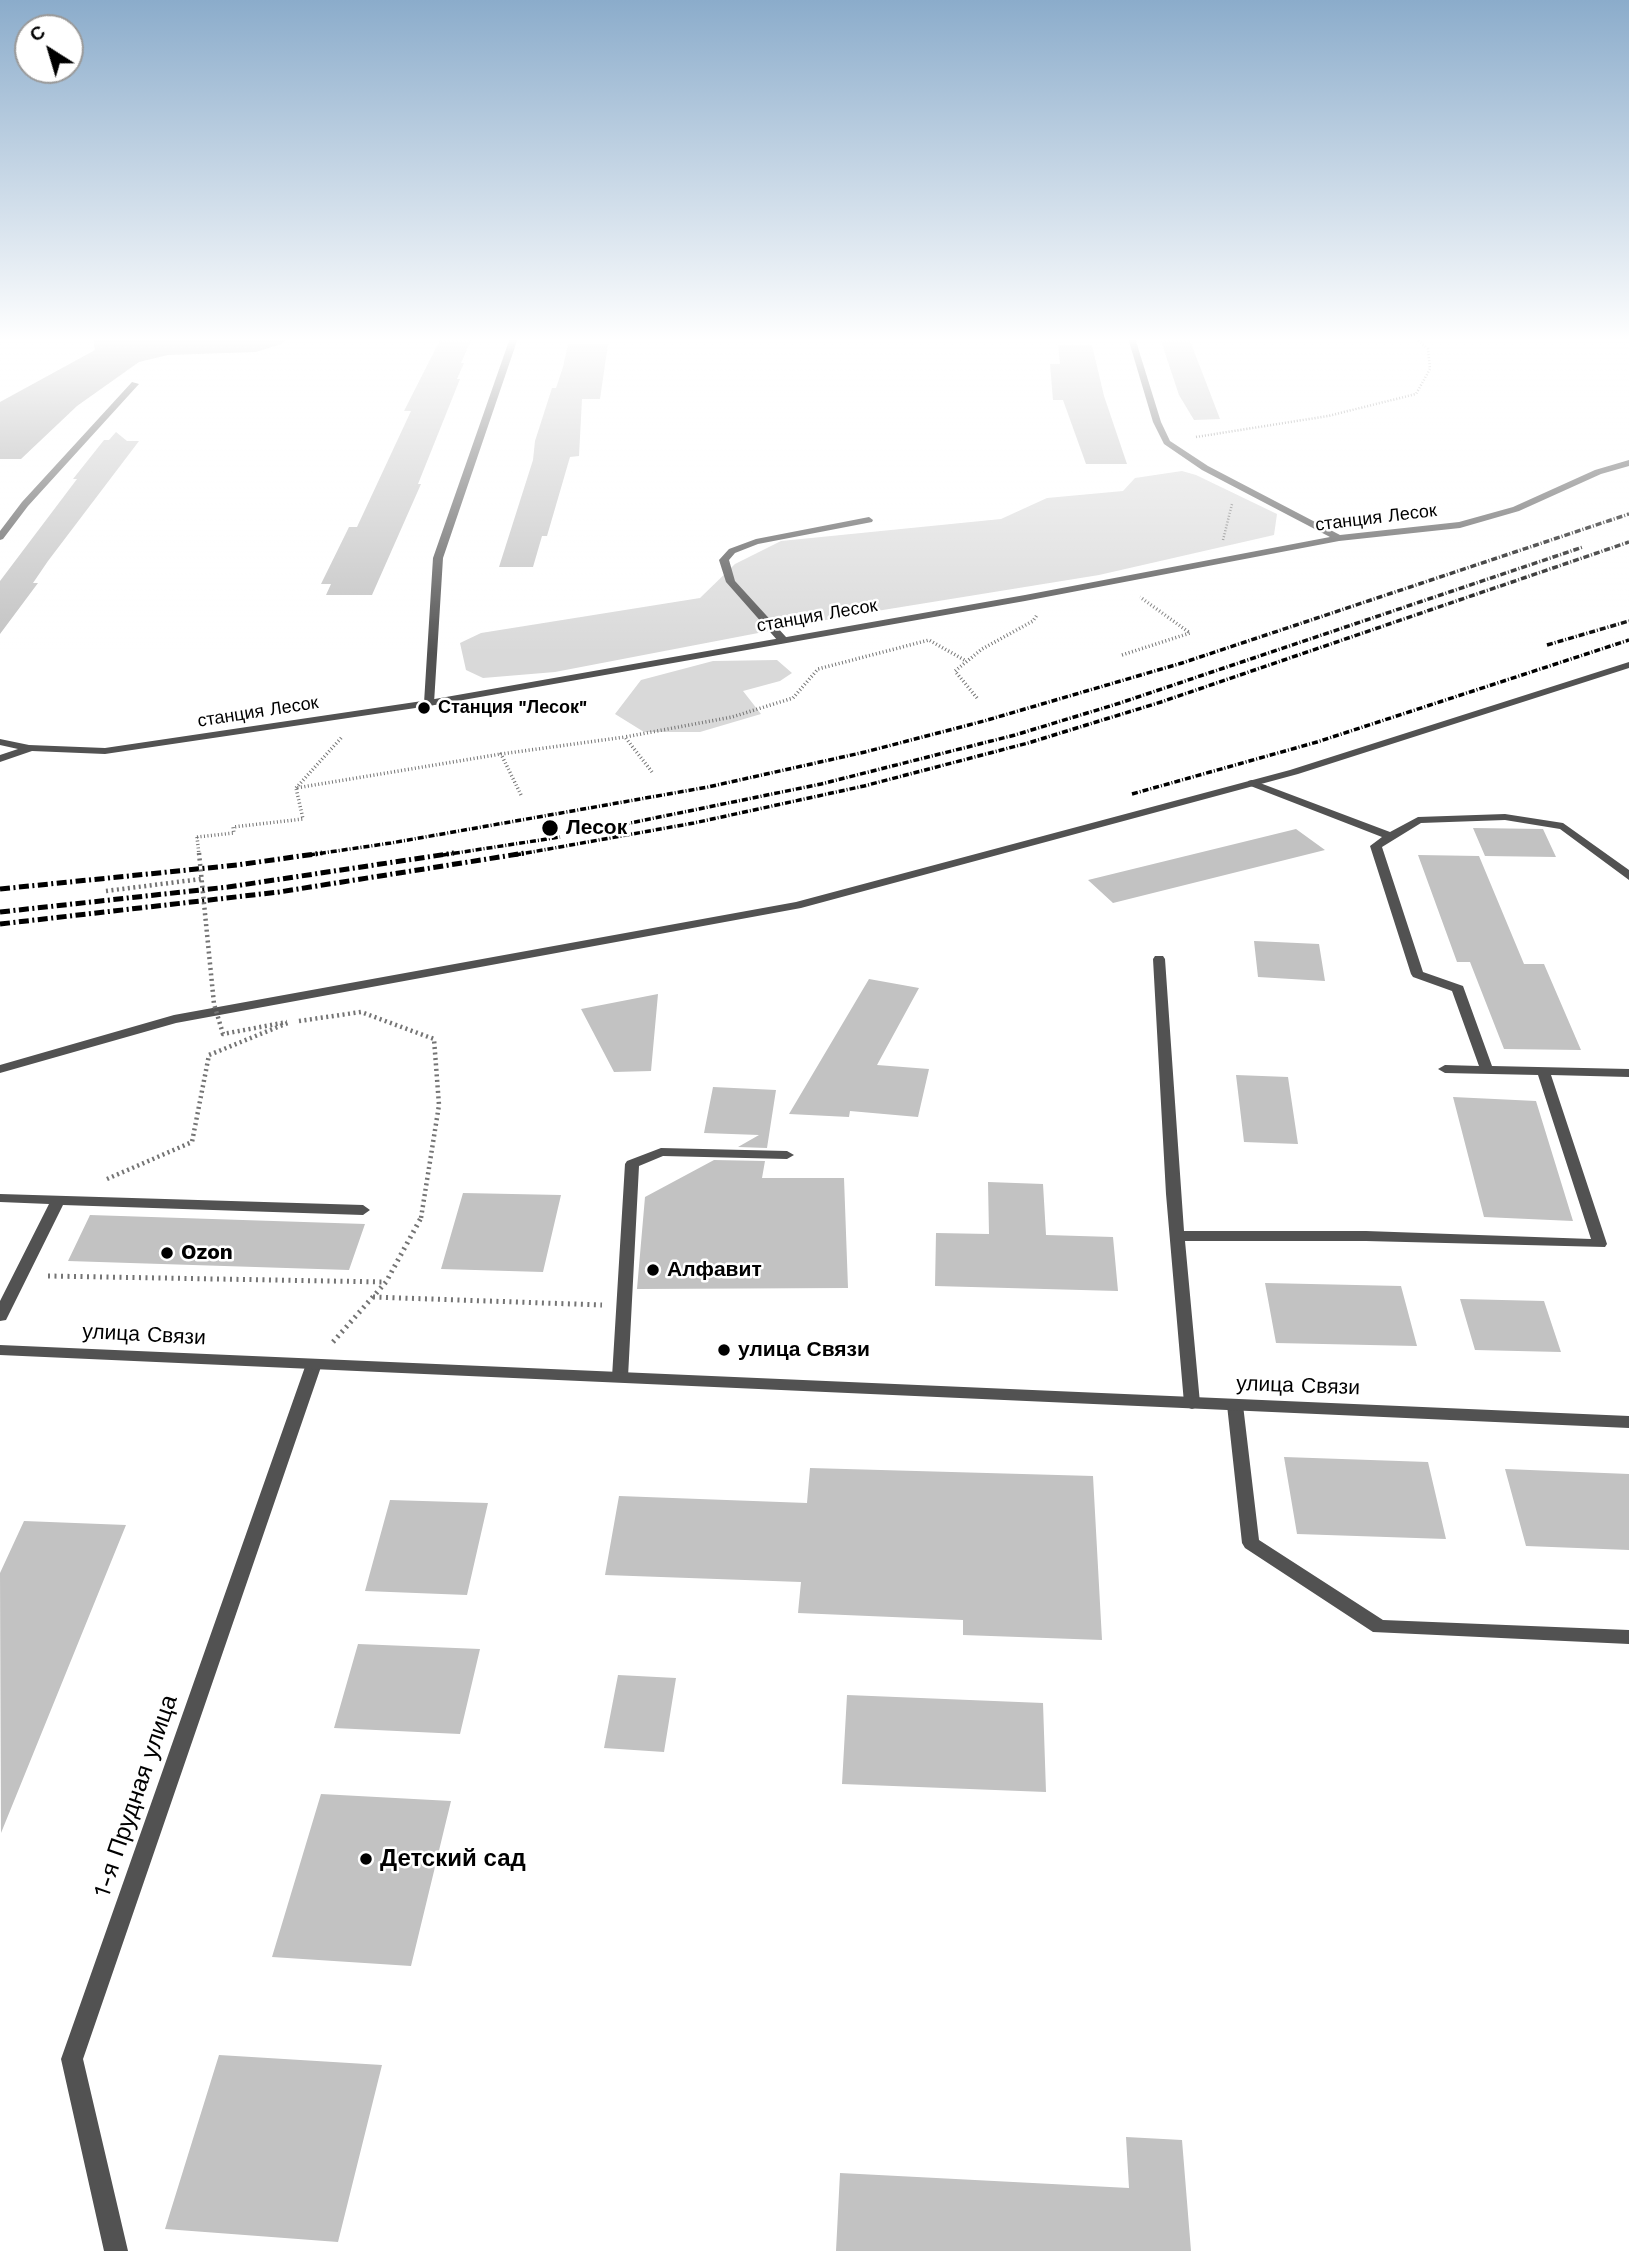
<!DOCTYPE html>
<meta charset="utf-8">
<style>
body{margin:0}
#map{position:relative;width:1629px;height:2251px;overflow:hidden;background:#fff;font-family:"Work Sans",sans-serif}
canvas{display:block}
.north{position:absolute;left:14px;top:14px;width:70px;height:70px;box-sizing:border-box;background:#fff;border:2px solid #999;border-radius:50%;rotate:323deg;font-size:19px;font-weight:700;line-height:28px;text-align:center;color:#000}
.north::after{content:'';display:block;margin:auto;width:24px;height:32px;background:#000;clip-path:polygon(50% 0,100% 100%,50% 72%,0 100%)}
</style>
<div id="map">
<canvas width="1629" height="2251"></canvas>
<div class="north">С</div>
</div>
<script>
const context = document.querySelector('canvas').getContext('2d');
context.lineJoin = 'round';
function fillPath(path, color) { context.fillStyle = color; context.fill(path, 'evenodd'); }
const shape = rows => new Path2D(rows.map(r => 'M' + r).join(''));
function trace(path, color, width, dash) { context.strokeStyle = color; context.lineWidth = width; context.lineCap = dash ? 'butt' : 'round'; context.setLineDash(dash || []); context.stroke(path); }
function label(font, color, halo, rows, align = 'center') {
  context.font = font + ' "Work Sans",sans-serif'; context.lineWidth = 5; context.setLineDash([]); context.textBaseline = 'middle'; context.strokeStyle = halo; context.fillStyle = color; for (const [text, x, y, turn = 0] of rows) {
    context.save(); context.translate(x, y); context.rotate((+turn || 0) * Math.PI / 180); context.textAlign = isNaN(turn) ? turn : align; if (halo) context.strokeText(text, 0, 0); context.fillText(text, 0, 0); context.restore();
  }
}
const green = shape([
 [1182,471,1196,475,1277,514,1274,535,1099,575,852,615,555,672,483,678,466,670,460,643,481,633,700,598,735,564,781,541,1001,519,1047,498,1123,491,1135,478],
 [777,660,792,673,780,681,743,691,761,714,700,732,644,732,615,714,641,680,713,661]
]);
const water = shape([
 [93,338,288,338,281,344,256,352,168,355,139,362,77,406,21,459,0,459,0,402,95,350]
]);
const building = shape([
 [441,338,472,338,461,363,464,363,457,379,460,379,418,484,421,484,372,595,326,595,331,584,321,584,349,527,357,527,411,411,404,411],
 [1160,338,1189,338,1220,419,1194,420,1179,395],
 [568,344,608,344,600,399,582,399,579,456,570,457,547,536,542,536,533,567,499,567,533,460,535,441,552,388,556,388,563,367],
 [1058,345,1092,345,1104,396,1127,464,1086,464,1063,400,1053,400,1050,364,1060,364],
 [116,432,127,441,139,441,48,561,33,583,38,583,0,634,0,581,77,479,73,479,104,440,109,440],
 [1473,828,1543,829,1556,857,1485,856],
 [1296,829,1325,850,1113,903,1088,880],
 [1418,855,1479,856,1524,964,1544,964,1581,1050,1504,1049,1470,962,1457,962],
 [1254,941,1319,944,1325,981,1258,977],
 [869,979,919,988,877,1065,929,1069,918,1117,850,1111,849,1117,789,1114],
 [658,994,651,1071,614,1072,581,1009],
 [1236,1075,1288,1077,1298,1144,1244,1142],
 [713,1087,776,1090,767,1148,738,1147,759,1135,704,1133],
 [1453,1097,1536,1101,1573,1221,1484,1217],
 [714,1160,765,1161,762,1178,844,1178,848,1288,637,1289,645,1197],
 [988,1182,1043,1184,1046,1235,1113,1237,1118,1291,935,1286,936,1233,989,1234],
 [463,1193,561,1195,543,1272,441,1269],
 [90,1215,365,1224,349,1270,68,1261],
 [1265,1283,1401,1286,1417,1346,1276,1343],
 [1460,1299,1544,1301,1561,1352,1475,1350],
 [1284,1457,1428,1462,1446,1539,1297,1534],
 [810,1468,1093,1476,1102,1640,963,1635,963,1620,798,1613,801,1582,605,1575,619,1496,807,1503],
 [1505,1469,1629,1474,1629,1550,1526,1546],
 [390,1500,488,1503,467,1595,365,1591],
 [24,1521,126,1525,1,1833,0,1573],
 [358,1644,480,1649,460,1734,334,1728],
 [618,1675,676,1678,664,1752,604,1748],
 [847,1695,1043,1703,1046,1792,842,1784],
 [321,1794,451,1801,411,1966,272,1957],
 [219,2055,382,2065,338,2242,165,2229],
 [1126,2137,1182,2140,1191,2251,836,2251,840,2173,1129,2188]
]);
const pathFar3 = shape([
 [1196,437,1328,416,1416,394,1430,369,1428,349,1415,338],
 [1223,540,1232,504]
]);
const pathFar2 = shape([
 [1122,655,1190,633,1140,597],
 [977,698,955,671,982,649,1033,621,1037,615],
 [652,772,625,737,732,717,793,698,818,669,929,640,966,661],
 [296,788,342,737],
 [521,795,501,754,625,737],
 [197,837,234,833,233,827,303,819,296,788,501,754]
]);
const pathFar1 = shape([
 [106,891,201,879],
 [299,1021,361,1012,434,1039,439,1105,421,1218],
 [107,1179,192,1142,209,1055,290,1022]
]);
const path = shape([
 [48,1276,385,1282],
 [373,1297,602,1305],
 [333,1342,386,1282,422,1216]
]);
const service = shape([
 [869,517,873,520,872,522,758,544,735,553,729,560,735,581,786,637,786,641,778,641,726,582,719,560,729,549,756,539,869,517],
 [1252,780,1390,832,1418,817,1505,814,1563,823,1629,870,1629,880,1560,829,1505,820,1421,823,1382,847,1423,972,1463,986,1492,1066,1629,1069,1629,1077,1551,1075,1607,1244,1605,1247,1366,1241,1185,1241,1200,1403,1198,1407,1192,1409,1186,1407,1184,1403,1166,1194,1153,959,1155,956,1163,956,1165,959,1184,1231,1366,1231,1591,1239,1538,1075,1445,1073,1438,1069,1445,1065,1479,1066,1452,991,1413,977,1411,974,1370,846,1382,837,1248,785,1248,781,1252,780],
 [661,1148,787,1151,794,1155,787,1159,663,1156,639,1166,628,1377,626,1381,620,1382,614,1381,612,1377,625,1164,627,1161,661,1148],
 [0,1194,363,1205,370,1210,363,1215,63,1205,8,1316,6,1320,0,1321,0,1301,49,1204,0,1202,0,1194],
 [1235,1399,1241,1401,1243,1405,1259,1540,1383,1620,1629,1630,1629,1644,1373,1632,1245,1548,1242,1543,1227,1405,1229,1401,1235,1399]
]);
const minor = shape([
 [1128,338,1135,338,1161,422,1170,441,1208,466,1340,535,1459,522,1513,507,1595,470,1629,460,1629,466,1601,474,1519,511,1460,528,1339,541,1025,601,429,706,105,754,32,751,0,762,0,755,18,749,0,745,0,739,29,745,105,748,429,700,1025,595,1330,537,1202,470,1164,444,1153,422,1128,338],
 [132,382,139,384,28,506,3,539,0,540,0,531,22,502,132,382],
 [1629,662,1629,668,1298,774,801,908,176,1023,0,1073,0,1065,174,1015,796,902,1290,770,1629,662],
 [314,1359,320,1360,322,1364,83,2059,128,2251,104,2251,61,2059,306,1364,308,1360,314,1359]
]);
const tertiary = shape([
 [510,338,518,338,443,558,434,703,429,706,424,703,433,558,510,338],
 [0,1345,1629,1416,1629,1428,0,1355,0,1345]
]);
const railFar1 = shape([
 [1547,645,1629,621],
 [1132,794,1317,742,1629,640],
 [591,831,821,784,1015,735,1120,703,1583,547],
 [309,855,391,843,708,787,865,752,984,721,1182,663,1629,514],
 [443,855,560,837],
 [515,855,694,823,864,786,1028,743,1161,702,1629,542]
]);
const rail = shape([
 [0,889,237,865,322,853],
 [0,912,228,887,454,853],
 [0,924,279,892,525,853]
]);
const pathBridgeFar1 = shape([
 [197,837,199,855]
]);
const pathBridge = shape([
 [199,853,214,1004,223,1034,287,1022]
]);
const markers = [
 [424,708,7,"#000"],
 [550,828,9,"#000"],
 [167,1253,7,"#000"],
 [653,1270,7,"#000"],
 [724,1350,7,"#000"],
 [366,1859,7,"#000"]
];
const farStreetnames = [
 ["станция Лесок",1376,518,-7],
 ["станция Лесок",817,616,-10],
 ["станция Лесок",258,712,-9]
];
const farPoinames = [
 ["Станция \"Лесок\"",438,708]
];
const poiNames = [
 ["Лесок",566,828],
 ["Ozon",181,1253],
 ["Алфавит",667,1270],
 ["улица Связи",738,1350]
];
const streetNames = [
 ["улица Связи",144,1335,3],
 ["улица Связи",1298,1386,2]
];
const nearStreetnames = [
 ["1-я Прудная улица",136,1796,-71]
];
const nearPoinames = [
 ["Детский сад",380,1859]
];
fillPath(green, '#d9d9d9');
fillPath(water, '#a0a0a0');
fillPath(building, '#c2c2c2');
trace(pathFar3, '#747474', 2.5, [1, 2]);
trace(pathFar2, '#747474', 3.5, [1, 2.5]);
trace(pathFar1, '#747474', 4.5, [2, 3.5]);
trace(path, '#747474', 5, [2, 4.5]);
fillPath(service, '#525252');
fillPath(minor, '#525252');
fillPath(tertiary, '#525252');
trace(railFar1, '#000', 3.5, [6, 2, 1, 2]);
trace(rail, '#000', 5, [10, 3.5, 2, 3.5]);
trace(pathBridgeFar1, '#747474', 3.5, [1, 2.5]);
trace(pathBridge, '#747474', 4.5, [2, 3.5]);
const sky = context.createLinearGradient(0, 0, 0, 653);
sky.addColorStop(0, '#8baccb');
sky.addColorStop(0.52, '#fff');
sky.addColorStop(1, '#ffffff00');
context.fillStyle = sky;
context.fillRect(0, 0, 1629, 653);
for (const [x, y, r, color] of markers) { const dot = new Path2D(); dot.arc(x, y, r, 0, 2 * Math.PI); context.fillStyle = color; context.fill(dot); trace(dot, '#fff', 2.5); }
label('18px', '#000', '#fff', farStreetnames);
label('bold 18px', '#000', '#fff', farPoinames, 'left');
label('bold 21px', '#000', '#fff', poiNames, 'left');
label('21px', '#000', '#fff', streetNames);
label('24px', '#000', '#fff', nearStreetnames);
label('bold 24px', '#000', '#fff', nearPoinames, 'left');
</script>
